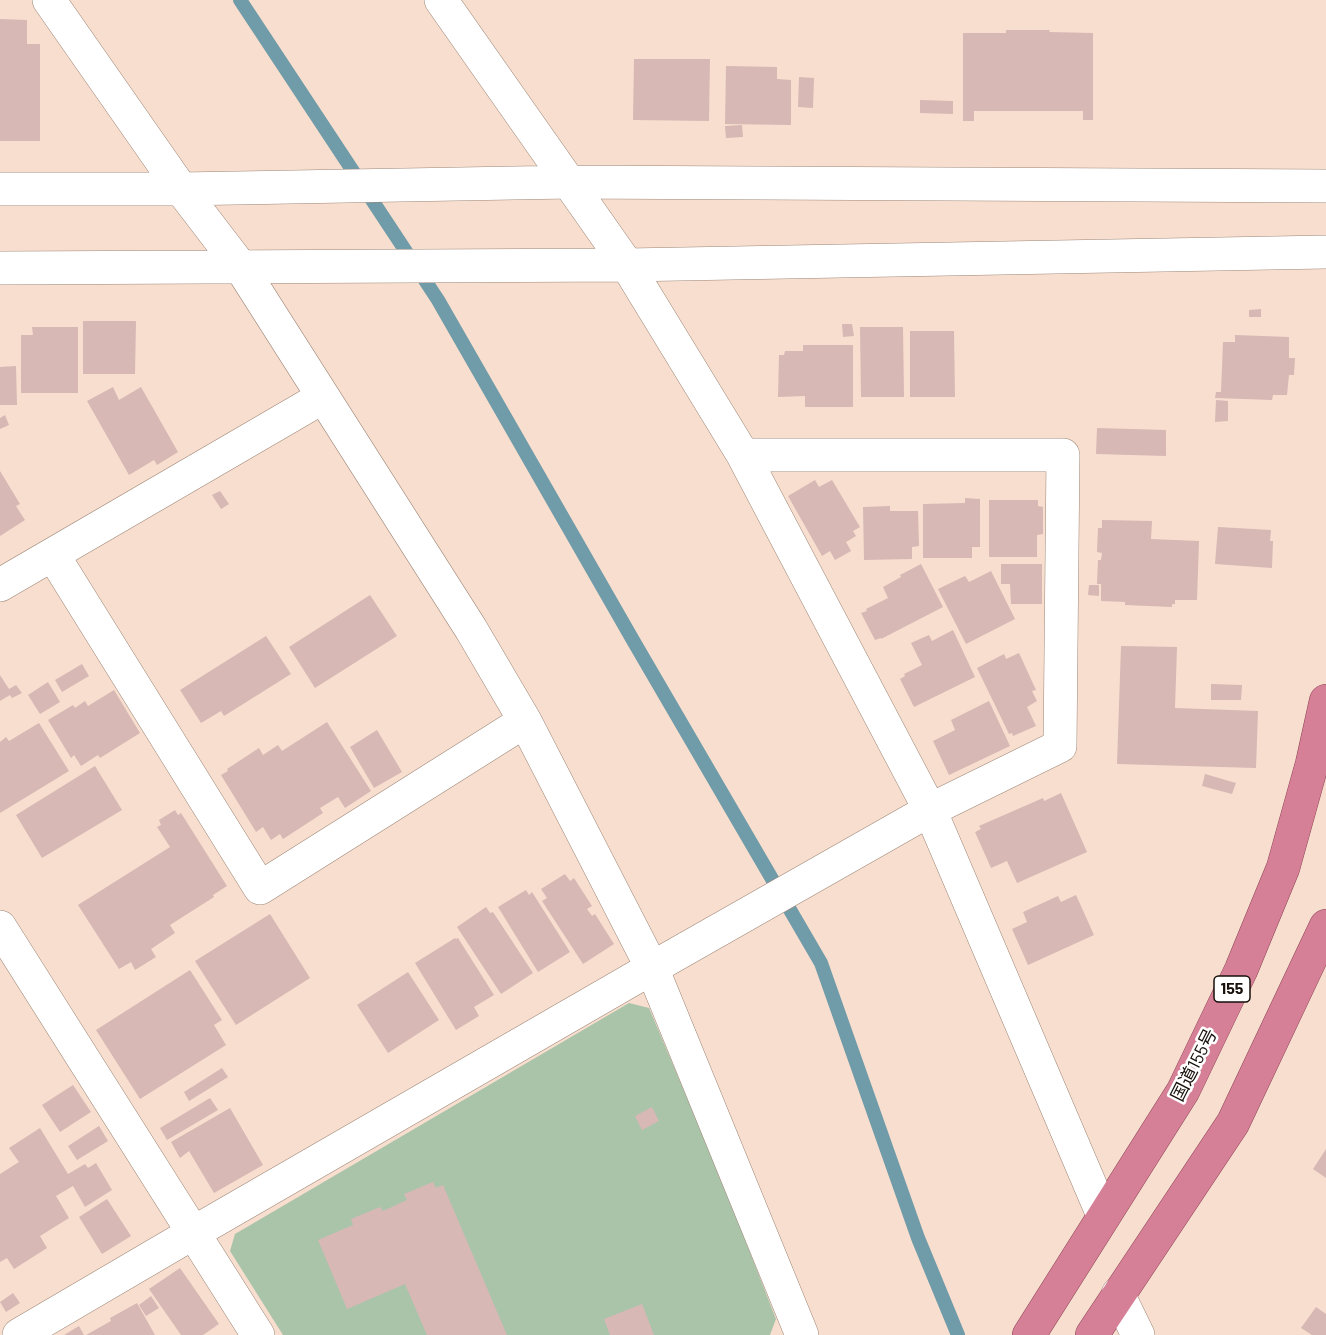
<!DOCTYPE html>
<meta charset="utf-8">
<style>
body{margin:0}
canvas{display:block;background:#f7dece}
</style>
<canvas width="1326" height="1335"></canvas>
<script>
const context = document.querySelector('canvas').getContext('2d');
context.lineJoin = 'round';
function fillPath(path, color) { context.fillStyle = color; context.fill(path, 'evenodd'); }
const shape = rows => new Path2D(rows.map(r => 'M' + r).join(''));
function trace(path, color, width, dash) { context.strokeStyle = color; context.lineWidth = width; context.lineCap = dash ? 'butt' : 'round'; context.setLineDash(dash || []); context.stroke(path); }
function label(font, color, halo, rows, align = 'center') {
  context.font = font + ' Barlow,"Noto Sans JP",sans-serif'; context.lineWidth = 5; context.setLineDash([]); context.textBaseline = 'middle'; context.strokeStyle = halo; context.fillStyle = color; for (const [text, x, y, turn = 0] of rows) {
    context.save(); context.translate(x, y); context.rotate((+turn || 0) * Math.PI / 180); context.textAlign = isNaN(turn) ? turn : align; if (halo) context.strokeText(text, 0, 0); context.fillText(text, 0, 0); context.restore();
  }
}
const green = shape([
 [629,1003,649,1008,721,1178,776,1319,770,1335,283,1335,230,1251,235,1234]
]);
const stream = shape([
 [240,0,438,300,634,642,821,963,918,1238,958,1335]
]);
const building = shape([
 [0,19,27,20,27,44,40,44,40,141,0,141],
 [1006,30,1050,30,1049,32,1093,33,1093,120,1083,120,1083,111,974,111,974,121,963,121,963,33,1006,33],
 [634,59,710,59,709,121,633,120],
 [726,66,777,67,777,79,791,80,791,125,725,124],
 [799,77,814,78,813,108,798,107],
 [920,100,953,101,953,114,920,113],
 [742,125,743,137,726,138,725,126],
 [1261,309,1261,317,1249,317,1249,310],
 [83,321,136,321,135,374,83,374],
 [842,324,852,324,854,336,843,337],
 [32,327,78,327,78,393,21,393,21,335,33,335],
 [860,327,903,327,904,397,861,397],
 [910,331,954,331,955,397,910,397],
 [1235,335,1289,337,1289,358,1295,358,1294,375,1289,375,1287,395,1273,395,1272,400,1215,398,1216,392,1221,392,1223,342,1235,342],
 [803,345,853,345,853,407,805,407,805,396,778,397,779,355,784,355,785,351,803,351],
 [16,366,17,405,0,405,0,367],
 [113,387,119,400,141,387,178,452,157,465,154,460,129,475,87,401],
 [1216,400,1228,401,1228,421,1215,422],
 [5,415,9,425,0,429,0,418],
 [1097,428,1166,430,1166,456,1096,454],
 [0,471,20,504,16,506,25,520,0,536],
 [815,480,819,487,832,480,860,527,853,531,856,536,846,542,851,551,835,560,830,551,822,556,788,496],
 [220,491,229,504,221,509,212,495],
 [965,498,980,499,980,547,972,547,972,558,923,558,923,504,965,503],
 [989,500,1038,500,1038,506,1043,507,1043,534,1037,535,1037,557,989,557],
 [890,506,890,511,918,511,919,546,912,547,912,559,864,560,863,507],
 [1102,520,1152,521,1151,539,1199,541,1197,600,1175,600,1175,604,1172,604,1172,607,1125,605,1125,602,1101,601,1101,584,1097,584,1098,560,1101,560,1102,553,1097,552,1098,528,1102,528],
 [1218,527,1271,530,1270,541,1273,541,1272,568,1215,564],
 [921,564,943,607,881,639,881,638,875,640,861,613,867,611,866,609,888,598,883,587,901,577,900,575],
 [1001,564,1042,564,1042,604,1011,604,1010,584,1001,584],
 [991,571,1015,619,966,644,938,589,965,576,969,582],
 [1089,585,1099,585,1099,596,1088,595],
 [370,595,397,636,315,688,289,647],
 [953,630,975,677,914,707,900,679,905,676,904,674,922,665,911,643,929,635,932,641],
 [266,636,291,674,224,716,221,711,201,723,180,690],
 [1121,646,1177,647,1175,708,1258,711,1256,768,1117,764],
 [1019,653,1036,690,1032,691,1037,701,1027,707,1036,726,1013,736,1012,733,1009,734,977,668,1004,654,1006,659],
 [82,664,89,676,62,692,55,680],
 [0,675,9,689,16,685,22,693,12,698,10,695,0,701],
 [48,682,60,702,40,714,28,695],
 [1211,684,1242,685,1241,700,1211,700],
 [114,690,140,733,100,758,98,755,81,766,74,755,71,758,48,720,73,705,75,708,85,701,88,706],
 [989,701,1010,746,949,775,933,741,955,730,951,720],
 [327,722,371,791,345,808,338,797,320,808,323,813,283,839,280,834,271,840,263,827,256,832,221,775,228,771,227,769,259,748,263,755,278,745,282,751],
 [39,723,69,771,0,813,0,742,6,737,9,741],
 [377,730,402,772,374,788,350,747],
 [95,766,122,810,42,858,16,815],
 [1205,774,1236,783,1232,794,1202,786],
 [1061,793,1087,852,1017,883,1007,861,991,868,975,832,981,829,979,826,1043,798,1044,801],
 [175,810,178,815,181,813,227,886,213,895,214,897,170,925,175,933,151,949,156,957,135,970,131,962,119,969,78,905,170,847,157,827,161,825,159,820],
 [565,874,570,881,574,878,592,906,587,909,592,916,595,914,614,944,583,964,542,901,547,898,541,889],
 [526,890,529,895,532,892,570,952,538,972,498,907],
 [1076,895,1094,935,1028,965,1012,929,1027,922,1023,912,1058,896,1061,902],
 [486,907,490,913,493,912,533,973,501,994,457,927],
 [270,914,310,978,236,1025,195,961],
 [455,938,456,939,458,938,494,995,474,1007,479,1016,456,1030,415,963],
 [190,970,222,1020,214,1025,226,1045,140,1099,96,1030],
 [408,972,439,1020,388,1053,357,1005],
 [222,1068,228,1077,189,1101,184,1092],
 [73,1085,91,1112,60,1132,42,1105],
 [210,1098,218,1110,167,1140,160,1128],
 [652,1107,659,1121,642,1130,635,1116],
 [230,1108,263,1165,214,1193,189,1151,180,1158,171,1142],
 [99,1126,108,1141,77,1160,68,1146],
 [40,1128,68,1174,85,1164,88,1168,96,1163,112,1190,85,1207,73,1186,56,1196,69,1218,40,1236,47,1248,14,1269,7,1258,0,1262,0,1174,19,1162,9,1148],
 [1326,1149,1326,1178,1313,1169],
 [433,1182,436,1188,443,1185,507,1335,427,1335,405,1284,347,1309,318,1240,353,1225,351,1219,380,1207,383,1211,407,1200,404,1194],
 [107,1199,131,1236,102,1254,79,1217],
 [180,1268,219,1324,203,1335,181,1335,149,1289],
 [13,1293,20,1303,6,1312,0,1302],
 [151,1296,159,1308,146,1316,139,1305],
 [137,1303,155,1335,86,1335,111,1321,110,1318],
 [642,1304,654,1335,610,1335,604,1319],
 [1316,1307,1326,1314,1326,1335,1312,1335,1301,1328],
 [79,1326,84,1335,64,1335]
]);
const minor = shape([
 [49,0,181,189,240,266,471,629,525,721,652,968,802,1335],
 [441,0,627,265,743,455,930,810,1103,1215],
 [0,189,181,189,570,182,1326,186],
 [0,268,627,265,1326,252],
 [53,555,260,888,525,721],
 [0,585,323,397],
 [0,927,258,1335],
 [1118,1294,1138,1335],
 [19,1335,193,1233,652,968,930,810,1060,746,1063,455,743,455]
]);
const trunk = shape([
 [1029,1335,1183,1091,1241,970,1283,868,1312,764,1326,701],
 [1092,1335,1233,1123,1326,926]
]);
const shields = [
 [1232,989,36]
];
const shieldNames = [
 ["155",1232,989]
];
const streetNames = [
 ["国道155号",1194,1065,-63]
];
fillPath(green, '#aac4aa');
trace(stream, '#709ba8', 14);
fillPath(building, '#d7b8b5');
trace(minor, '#9e8778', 34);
trace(trunk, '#8c4455', 34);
trace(minor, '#fff', 33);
trace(trunk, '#d68098', 33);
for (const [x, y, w] of shields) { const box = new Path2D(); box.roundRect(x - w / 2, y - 13, w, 26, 4.5); context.fillStyle = '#fff'; context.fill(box); trace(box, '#170f0a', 1.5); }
label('bold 16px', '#170f0a', null, shieldNames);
label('18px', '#170f0a', '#fff', streetNames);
</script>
